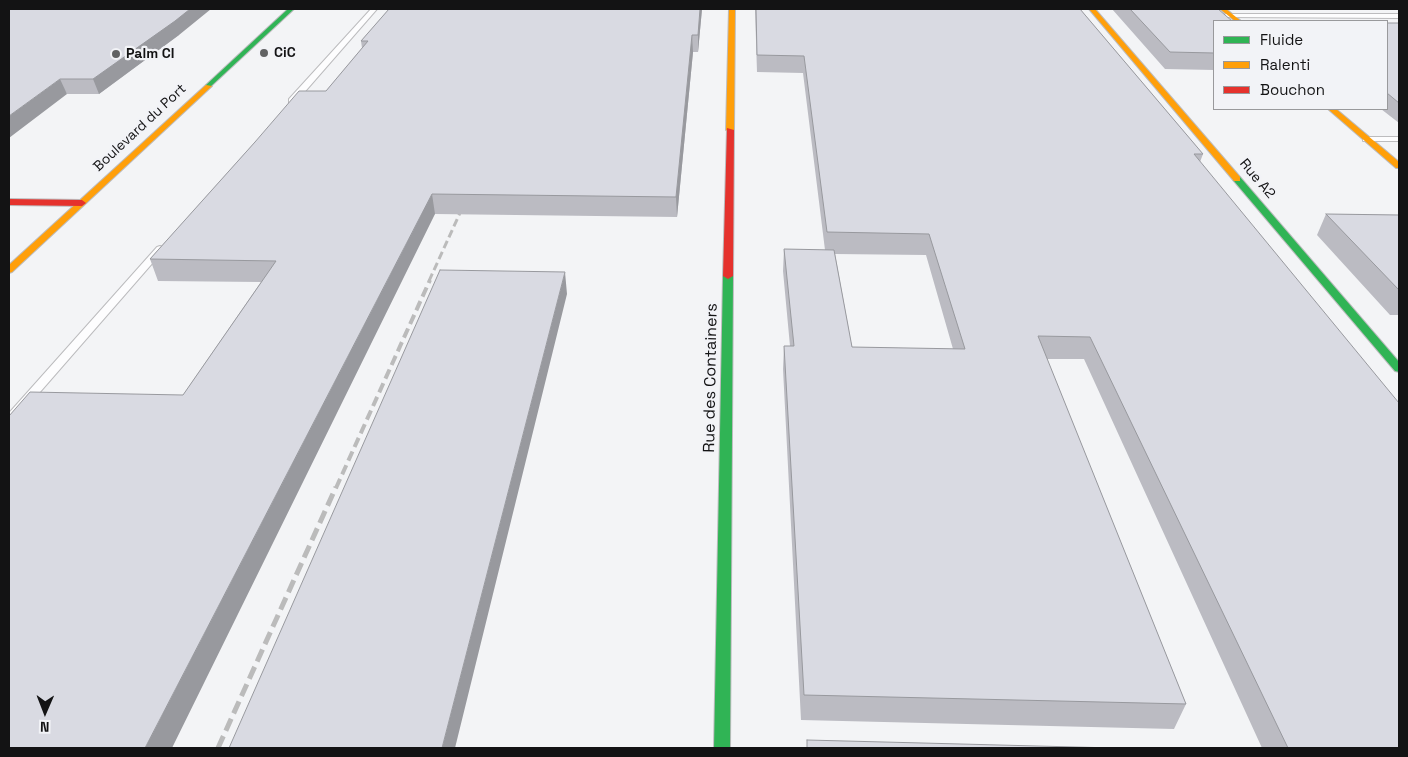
<!DOCTYPE html>
<style>
body{margin:0}
#map{position:relative;width:1408px;height:757px;overflow:hidden;background:#f3f4f6;font-family:"Space Grotesk",sans-serif}
canvas{display:block}
.frame{position:absolute;inset:0;border:10px solid #131314;pointer-events:none}
.legend{position:absolute;left:1213px;top:20px;width:175px;height:90px;box-sizing:border-box;background:#f2f3f7;border:1px solid #99999c;margin:0;padding:6px 9px;list-style:none;font-size:15px;color:#131314}
.legend li{display:flex;align-items:center;gap:10px;height:25px}
.legend b{width:25px;border:1px solid #99999c}
.north{position:absolute;left:20px;top:687px;width:50px;height:50px;-webkit-text-stroke:4px #f2f3f7;paint-order:stroke;rotate:181deg;font-size:14px;font-weight:700;line-height:20px;text-align:center;color:#131314}
.north::after{content:'';display:block;margin:auto;width:18px;height:22px;background:#131314;clip-path:polygon(50% 0,100% 100%,50% 72%,0 100%)}
</style>
<div id="map">
<canvas width="1408" height="757"></canvas>
<div class="frame"></div>
<ul class="legend">
<li><b style="height:6px;background:#30b455"></b>Fluide</li>
<li><b style="height:6px;background:#ff9f0a"></b>Ralenti</li>
<li><b style="height:6px;background:#e5322d"></b>Bouchon</li>
</ul>
<div class="north">N</div>
</div>
<script>
const context = document.querySelector('canvas').getContext('2d');
context.lineJoin = 'round';
const shape = rows => new Path2D(rows.map(r => 'M' + r).join(''));
function trace(path, color, width, dash) { context.strokeStyle = color; context.lineWidth = width; context.lineCap = dash ? 'butt' : 'round'; context.setLineDash(dash || []); context.stroke(path); }
function fillPath(path, color) { context.fillStyle = color; context.fill(path, 'evenodd'); }
function label(font, color, halo, rows, align = 'center') {
  context.font = font + ' "Space Grotesk",sans-serif'; context.lineWidth = 4.5; context.setLineDash([]); context.textBaseline = 'middle'; context.strokeStyle = halo; context.fillStyle = color; for (const [text, x, y, turn = 0] of rows) {
    context.save(); context.translate(x, y); context.rotate((+turn || 0) * Math.PI / 180); context.textAlign = isNaN(turn) ? turn : align; if (halo) context.strokeText(text, 0, 0); context.fillText(text, 0, 0); context.restore();
  }
}
const lane = shape([
 [371,9,377,9,295,103,289,103,289,99,371,9],
 [1226,14,1399,14,1399,18,1224,17,1223,16,1226,14],
 [1363,137,1399,137,1399,141,1363,141,1363,137],
 [160,246,163,247,163,251,13,423,9,424,9,413,157,247,160,246]
]);
const fast = shape([
 [288,9,294,9,210,87,206,87,206,85,288,9],
 [1237,176,1240,177,1399,362,1399,372,1395,371,1234,181,1233,179,1237,176],
 [728,273,733,276,730,748,714,748,723,276,728,273]
]);
const slow = shape([
 [729,9,735,9,734,130,730,132,726,130,729,9],
 [1089,9,1095,9,1240,177,1240,181,1234,181,1089,9],
 [1220,9,1226,9,1241,21,1235,21,1220,9],
 [206,85,212,86,12,272,9,273,9,265,206,85],
 [1328,109,1336,109,1399,162,1399,168,1396,168,1328,109]
]);
const jam = shape([
 [727,128,734,130,733,276,728,279,723,276,727,128],
 [9,199,82,200,86,203,82,206,9,205,9,199]
]);
const railFar2 = shape([
 [429,281,465,202]
]);
const railFar1 = shape([
 [336,488,430,280]
]);
const rail = shape([
 [218,748,336,487]
]);
const wall = shape([
 [9,9,179,35,99,94,67,94],
 [389,9,702,9,698,52,693,52,677,217,435,214,183,395,261,282,158,281,150,259,255,142,326,91,362,48,361,41],
 [755,9,1080,9,1203,154,1200,162,1399,748,1262,748,1084,359,1047,359,1186,704,1174,729,801,720,783,369,784,346,790,346,783,271,784,249,825,250,803,73,757,72],
 [835,254,926,255,953,349,852,347],
 [1112,9,1218,9,1214,21,1214,70,1165,69],
 [1387,23,1399,23,1399,123,1381,109,1387,109],
 [1326,214,1399,215,1399,315,1390,315,1317,235]
]);
const shadedWall = shape([
 [190,9,211,9,179,35,99,94,93,79],
 [700,9,702,9,698,52,698,35],
 [692,35,693,52,677,217,676,197],
 [60,79,67,94,9,138,9,116],
 [432,194,435,214,172,748,145,748],
 [565,272,567,294,455,748,442,748]
]);
const building = shape([
 [9,9,190,9,175,21,93,79,60,79,9,116,9,9],
 [389,9,700,9,698,35,692,35,676,197,432,194,145,748,9,748,9,416,30,392,183,395,276,261,150,259,255,142,299,91,326,91,368,41,361,41,389,9],
 [756,9,1080,9,1203,154,1194,154,1399,403,1399,748,1288,748,1090,337,1038,336,1186,704,804,695,784,346,794,346,784,249,834,250,852,347,965,349,929,234,827,232,804,56,757,55,756,9],
 [1130,9,1218,9,1232,21,1214,21,1214,53,1170,52,1130,9],
 [1387,23,1399,23,1399,103,1387,93,1387,23],
 [1326,214,1399,215,1399,290,1326,214],
 [440,270,565,272,442,748,229,748,440,270],
 [807,740,1114,748,807,748,807,740]
]);
const markers = [
 [264,53,5,"#616263"],
 [116,54,5,"#616263"]
];
const farPoinames = [
 ["CiC",274,53],
 ["Palm CI",126,54]
];
const farStreetnames = [
 ["Boulevard du Port",140,128,-43],
 ["Rue A2",1257,179,50]
];
const streetNames = [
 ["Rue des Containers",711,378,-89]
];
trace(lane, '#bcbcbe', 2);
trace(fast, '#bcbcbe', 2);
trace(slow, '#bcbcbe', 2);
trace(jam, '#bcbcbe', 2);
fillPath(lane, '#fdfdfe');
fillPath(fast, '#30b455');
fillPath(slow, '#ff9f0a');
fillPath(jam, '#e5322d');
trace(railFar2, '#bbb', 3, [8, 4]);
trace(railFar1, '#bbb', 4, [10, 5]);
trace(rail, '#bbb', 5, [13, 6]);
fillPath(wall, '#bbbbc2');
fillPath(shadedWall, '#98999e');
fillPath(building, '#d9dae2');
trace(building, '#98999e', 1);
for (const [x, y, r, color] of markers) { const dot = new Path2D(); dot.arc(x, y, r, 0, 2 * Math.PI); context.fillStyle = color; context.fill(dot); trace(dot, '#f2f3f7', 2); }
label('bold 14px', '#131314', '#f2f3f7', farPoinames, 'left');
label('14px', '#131314', '#f2f3f7', farStreetnames);
label('16px', '#131314', '#f2f3f7', streetNames);
</script>
